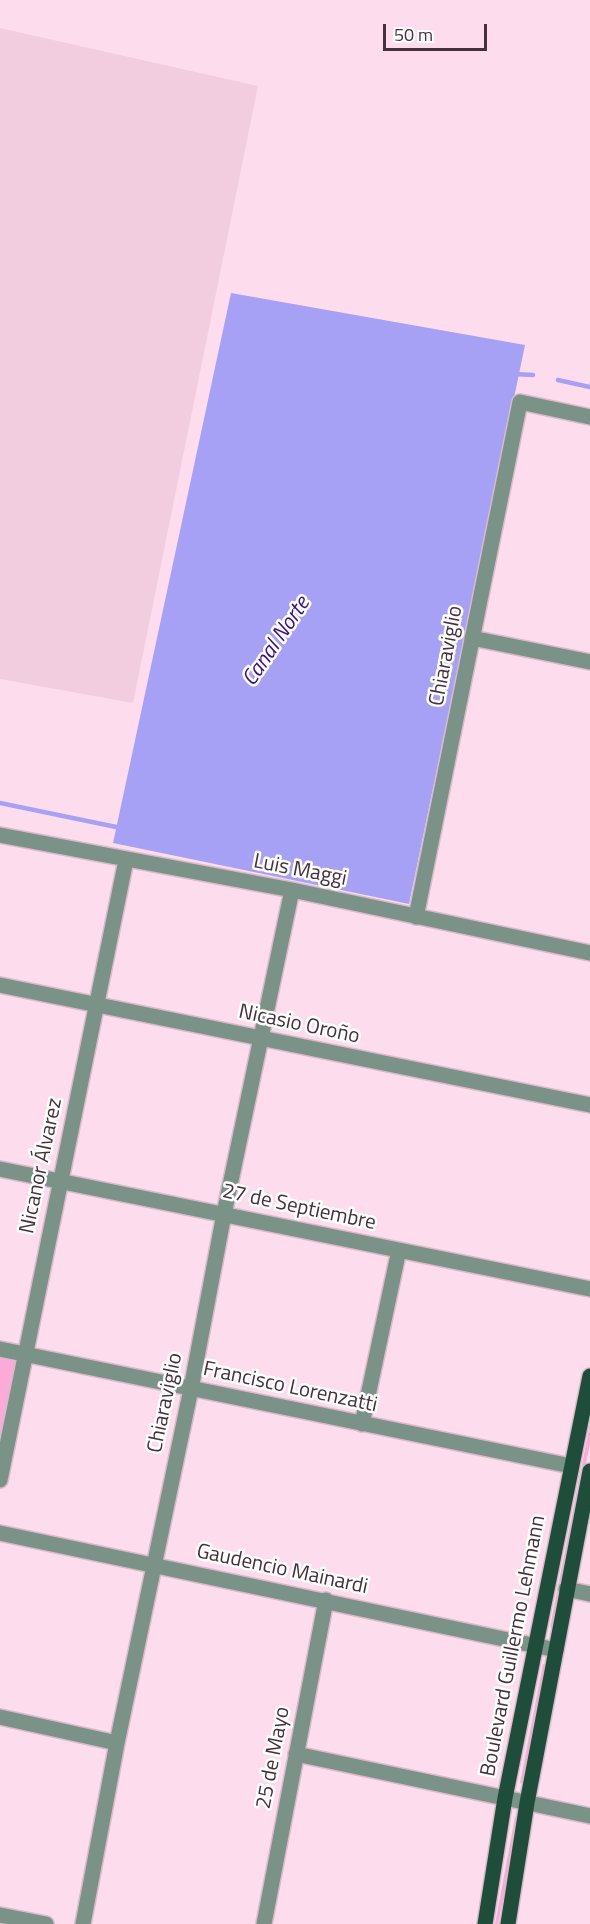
<!DOCTYPE html>
<meta charset="utf-8">
<style>
body{margin:0}
#map{position:relative;width:590px;height:1924px;overflow:hidden;background:#fddded;font-family:"Titillium Web",sans-serif}
canvas{display:block}
.scale{position:absolute;left:383px;top:24px;width:104px;height:27px;box-sizing:border-box;border:3px solid #45303b;border-top:0;padding-left:8px;font-size:18px;line-height:21px;white-space:nowrap;color:#45303b;-webkit-text-stroke:4px #fff;paint-order:stroke}
</style>
<div id="map">
<canvas width="590" height="1924"></canvas>
<div class="scale">50 m</div>
</div>
<script>
const context = document.querySelector('canvas').getContext('2d');
context.lineJoin = 'round';
function fillPath(path, color) { context.fillStyle = color; context.fill(path, 'evenodd'); }
const shape = rows => new Path2D(rows.map(r => 'M' + r).join(''));
function trace(path, color, width, dash) { context.strokeStyle = color; context.lineWidth = width; context.lineCap = dash ? 'butt' : 'round'; context.setLineDash(dash || []); context.stroke(path); }
function label(font, color, halo, rows, align = 'center') {
  context.font = font + ' "Titillium Web",sans-serif'; context.lineWidth = 5; context.setLineDash([]); context.textBaseline = 'middle'; context.strokeStyle = halo; context.fillStyle = color; for (const [text, x, y, turn = 0] of rows) {
    context.save(); context.translate(x, y); context.rotate((+turn || 0) * Math.PI / 180); context.textAlign = isNaN(turn) ? turn : align; if (halo) context.strokeText(text, 0, 0); context.fillText(text, 0, 0); context.restore();
  }
}
const built = shape([
 [0,28,258,86,133,703,0,679]
]);
const green = shape([
 [0,1355,17,1358,0,1442],
 [590,1424,590,1443,554,1628,550,1627],
 [543,1664,547,1665,524,1784,520,1783],
 [515,1817,519,1818,498,1924,495,1924]
]);
const water = shape([
 [231,293,525,345,409,904,113,843]
]);
const stream = shape([
 [514,374,533,375],
 [558,380,590,387],
 [0,803,121,828]
]);
const minor = shape([
 [472,638,590,662],
 [0,835,292,890,590,953],
 [416,917,520,402,590,417],
 [0,985,590,1105],
 [0,1169,590,1289],
 [0,1349,571,1466],
 [362,1424,399,1250],
 [0,1480,126,860],
 [0,1533,556,1650],
 [566,1589,590,1594],
 [0,1717,117,1743],
 [296,1754,590,1816],
 [0,1915,46,1924],
 [83,1924,117,1743,191,1389,224,1214,292,890],
 [264,1924,326,1600]
]);
const major = shape([
 [485,1924,505,1798,590,1376],
 [508,1924,527,1803,590,1471]
]);
const streetNames = [
 ["Chiaraviglio",447,656,-79],
 ["Luis Maggi",300,871,11],
 ["Nicasio Oroño",299,1025,12],
 ["Nicanor Álvarez",42,1166,-78],
 ["27 de Septiembre",299,1208,12],
 ["Francisco Lorenzatti",290,1388,12],
 ["Chiaraviglio",166,1403,-78],
 ["Gaudencio Mainardi",282,1570,12],
 ["Boulevard Guillermo Lehmann",514,1646,-79],
 ["25 de Mayo",274,1758,-79]
];
const waterNames = [
 ["Canal Norte",277,642,-56]
];
fillPath(built, '#f2cde0');
fillPath(green, '#fcaad7');
fillPath(water, '#a6a1f5');
trace(stream, '#a6a1f5', 4.5);
trace(minor, '#d8bac9', 18);
trace(major, '#d8bac9', 18);
trace(minor, '#7b9288', 15);
trace(major, '#1f4d3c', 15);
label('21px', '#45303b', '#fff', streetNames);
label('italic 22px', '#370e8d', '#fff', waterNames);
</script>
